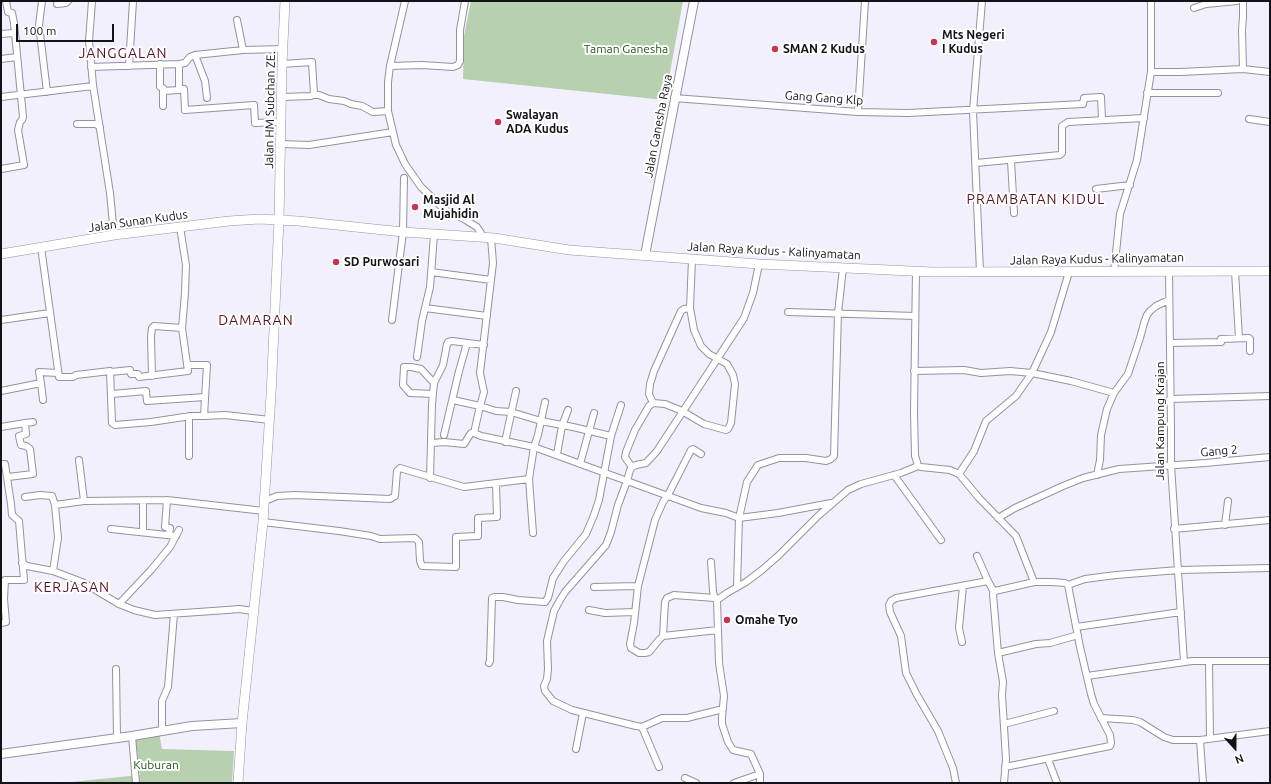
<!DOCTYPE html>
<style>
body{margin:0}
#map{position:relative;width:1271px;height:784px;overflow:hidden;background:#f3f0fd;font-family:Ubuntu,sans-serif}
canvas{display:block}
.frame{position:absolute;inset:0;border:2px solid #131217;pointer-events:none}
.north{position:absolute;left:1215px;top:728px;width:40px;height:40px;-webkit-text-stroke:3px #fff;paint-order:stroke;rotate:159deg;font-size:11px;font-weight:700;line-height:16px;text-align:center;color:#131217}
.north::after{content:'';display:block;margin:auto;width:14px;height:18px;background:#131217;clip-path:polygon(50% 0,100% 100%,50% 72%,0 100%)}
.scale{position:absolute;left:16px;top:24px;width:98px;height:18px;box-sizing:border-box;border:2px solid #131217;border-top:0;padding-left:5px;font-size:12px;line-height:14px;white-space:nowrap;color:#131217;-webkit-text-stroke:3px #fff;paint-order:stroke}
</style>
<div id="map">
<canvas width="1271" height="784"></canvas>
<div class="frame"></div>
<div class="north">N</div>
<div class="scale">100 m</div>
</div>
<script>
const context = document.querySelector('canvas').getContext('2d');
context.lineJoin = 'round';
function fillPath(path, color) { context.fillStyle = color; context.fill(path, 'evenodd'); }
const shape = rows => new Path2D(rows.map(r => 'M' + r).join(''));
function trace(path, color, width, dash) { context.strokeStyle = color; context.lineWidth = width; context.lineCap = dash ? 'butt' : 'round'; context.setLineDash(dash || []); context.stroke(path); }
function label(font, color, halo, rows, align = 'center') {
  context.font = font + ' Ubuntu,sans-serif'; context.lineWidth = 4; context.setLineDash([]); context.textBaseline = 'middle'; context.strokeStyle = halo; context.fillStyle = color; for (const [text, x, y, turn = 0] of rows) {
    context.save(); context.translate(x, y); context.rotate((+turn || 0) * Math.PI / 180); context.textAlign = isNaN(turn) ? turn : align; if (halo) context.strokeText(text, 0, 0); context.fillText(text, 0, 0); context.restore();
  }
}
const green = shape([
 [471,1,683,1,665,100,463,79,464,36],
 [159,732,162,749,234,751,232,783,61,783,140,775,135,736]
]);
const minor = shape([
 [42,1,39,25,47,92],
 [92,1,89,41,93,85,110,193,114,235],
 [405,1,390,66,388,82,388,111,396,145,405,164,421,187,445,210,464,219,477,227,484,238],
 [1243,1,1243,17,1242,30,1243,69],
 [57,4,66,3,68,1],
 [1194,8,1206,4,1237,1],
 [237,20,243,50],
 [1,34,14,33],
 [195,55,205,81,207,98],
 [1,59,17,57],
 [160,64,160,87,163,88,163,91,179,90],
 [179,64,179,90,184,89,185,110,254,105,255,123,282,122],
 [282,64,312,62,314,94,311,96,282,97],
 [129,66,133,1],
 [390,66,422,65,453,67,458,65,460,61,460,30,465,1],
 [91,67,179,64,185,63,190,57,195,55,243,50,283,49],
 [1151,72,1180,72,1243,69,1270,72],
 [163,91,163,106],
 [1147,93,1218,93],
 [313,95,319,95,329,99,344,101,351,104,362,106,373,112,388,111],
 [1,97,93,86],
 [674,98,858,112,908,113,1083,104,1084,98,1101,97,1102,119],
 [858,112,865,1],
 [1249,119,1270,122],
 [77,124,96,124,100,127],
 [281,144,309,145,393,132],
 [1011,161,1014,213],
 [976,163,1060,155,1062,153,1062,126,1068,122,1144,118],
 [1,169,24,165,18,130,20,122,22,120,23,117,14,23,12,13,8,12,6,1],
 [1096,189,1130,185],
 [491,238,493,263,480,373,484,392,480,406,496,411,511,412,541,421,573,427,611,436],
 [41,247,59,377,73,377,76,375,110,371,112,423,115,425,151,422,191,416,204,416,225,415,270,420],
 [916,271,914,412,915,456,917,462,918,466,921,467,950,470,959,474,979,498,1016,536,1034,582,1052,582,1065,583,1068,585,1080,647,1091,694,1094,704,1110,735,1111,743,1110,746,1005,767],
 [1169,271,1171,427,1171,465,1184,662],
 [1235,271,1239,338],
 [431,272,491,280],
 [980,272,973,111,982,1],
 [1114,272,1120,214,1137,160,1151,72,1151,1],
 [425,308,487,316],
 [788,312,915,316],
 [1,320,50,313],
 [392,320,403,232,404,178],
 [1170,343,1221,342,1221,339,1249,338,1250,339,1250,351],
 [417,357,422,321,430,287,434,235],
 [188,365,207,365,204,416],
 [914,371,964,370,981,373,1010,371,1032,373,1071,381,1114,393],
 [111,372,130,370,131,374,138,374,139,377,188,371,182,328,185,293,186,265,180,227],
 [152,376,151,337,152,328,154,326,182,328],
 [41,383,43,400],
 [1,391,41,383,39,372,58,373],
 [112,394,146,391,147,401,205,397],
 [433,394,410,393,403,385,404,367,411,367,421,369,434,383],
 [1170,399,1270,396],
 [453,400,480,406,474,433,481,436,534,447,701,508,726,513,739,518,778,513,831,503],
 [653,403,649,394,650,384,654,371,681,311,684,309,690,308],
 [189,416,189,456],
 [25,423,33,422],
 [1,427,25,423,26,434,19,436,21,445,26,446,30,449,33,474,8,477],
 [444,435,459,371,467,343],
 [505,442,516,391],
 [432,443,444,442,464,444,471,433,474,433],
 [557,454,562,426,568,410],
 [701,454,693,449,691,450,668,495,663,502,655,520,638,586,634,623,630,644,631,648,639,653,645,653,649,652,659,640,663,636,665,602,667,598,674,595,715,598],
 [79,460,84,501],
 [1,464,5,464,11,504,12,515,19,521,24,580,5,580,4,599,6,622,1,623],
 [580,464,594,413],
 [632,467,627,460,625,457,626,452,635,430,649,406,653,403,665,404,682,411,704,424,726,430,728,429,731,423,735,384,733,375,727,364,709,354,701,346,694,330,690,308,692,259],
 [959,474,974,451,986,421,1016,396,1032,373,1051,332,1069,272],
 [894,475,941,540],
 [1097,475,1100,460,1101,435,1107,409,1114,393,1128,374,1140,338,1144,323,1147,315,1150,311,1156,306,1169,300],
 [430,478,432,404,434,383,443,365,447,344,448,342,452,341,484,345],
 [529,479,533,533],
 [25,497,40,495,52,496,55,505,58,538,53,571],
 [167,500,165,527,170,528,169,535],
 [265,501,277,496,295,495,390,499,395,496,397,471,400,468,464,487,529,479,534,447,538,435,545,402],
 [55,505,84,501,167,500,264,511],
 [998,518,1015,508,1063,486,1083,478,1119,469,1205,463,1270,457],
 [263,522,339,531,371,536,380,539,415,538,419,542,420,561,422,566,456,567,456,537,478,536,478,518,497,517,496,484],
 [1225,525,1228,501],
 [111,529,176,536],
 [1174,529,1270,520],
 [143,532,143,501],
 [977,556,988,581,994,592],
 [711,562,713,591,714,596,717,599],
 [22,563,27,566,53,571,82,582,119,604,134,610,155,615,227,610,239,609,253,611],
 [1068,585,1085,579,1116,575,1179,570,1270,568],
 [594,587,638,586],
 [737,587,739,518,747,482,758,465,779,458,806,458,826,461,831,459,834,456,838,313,843,268],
 [119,604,151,570,170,547,179,530],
 [589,610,605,613,635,612],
 [1076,627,1181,612],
 [663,636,718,630],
 [962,642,959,628,963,586],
 [998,653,1036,644,1050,643,1078,635],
 [1209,661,1210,738],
 [489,663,490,661,492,598,494,597,503,597,518,600,545,602,548,598,553,578,564,561,586,534,594,515,599,500,611,436,621,405],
 [116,669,117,738],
 [1087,676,1192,661,1270,661],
 [723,709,687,718,662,718,642,727,636,726,572,710,553,701,545,691,544,686,547,679,548,669,547,641,554,611,560,600,565,592,606,545,611,532,618,505,627,481,630,470,632,467,636,465,646,463,657,451,744,318,753,293,759,264],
 [1101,718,1133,720,1140,722,1164,737,1173,740,1200,740,1270,731],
 [1004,724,1054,711],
 [642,727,659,767],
 [162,731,162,701,168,687,174,614],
 [132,736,136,783],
 [1200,740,1203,783],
 [576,749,583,713],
 [1048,759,1057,783],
 [685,778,696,783],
 [734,783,760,774],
 [760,783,760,774,751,754,733,750,728,742,722,724,722,717,724,696,719,663,717,600,727,593,746,582,762,570,778,556,818,516,848,490,861,484,901,473,918,466],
 [956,783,953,768,938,731,917,695,906,673,901,636,890,612,889,605,891,601,896,598,988,581],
 [1004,783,1006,759,1002,695,1003,682,998,653,993,594,995,591,1034,582]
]);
const tertiary = shape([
 [645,255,694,1],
 [1,754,132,736,192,726,242,723]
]);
const secondary = shape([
 [1,254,114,235,229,221,259,219,298,221,403,232,494,238,569,250,759,264,933,272,1270,271],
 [238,783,242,723,263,522,271,395,279,220,282,64,285,1]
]);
const markers = [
 [934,42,4,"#c63652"],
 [775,49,4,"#c63652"],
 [498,122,4,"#c63652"],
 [415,207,4,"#c63652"],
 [336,262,4,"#c63652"],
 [727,620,4,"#c63652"]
];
const poiNames = [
 ["Mts Negeri",942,35],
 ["I Kudus",942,49],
 ["SMAN 2 Kudus",783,49],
 ["Swalayan",506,115],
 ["ADA Kudus",506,129],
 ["Masjid Al",423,200],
 ["Mujahidin",423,214],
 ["SD Purwosari",344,262],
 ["Omahe Tyo",735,620]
];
const parkNames = [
 ["Taman Ganesha",626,49],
 ["Kuburan",156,765]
];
const streetNames = [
 ["Gang Gang Klp",824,98,4],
 ["Jalan HM Subchan ZE.",270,110,-89],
 ["Jalan Ganesha Raya",658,126,-79],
 ["Jalan Sunan Kudus",138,221,-8],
 ["Jalan Raya Kudus - Kalinyamatan",774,251,3],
 ["Jalan Raya Kudus - Kalinyamatan",1097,259,-1],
 ["Jalan Kampung Krajan",1160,421,-90],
 ["Gang 2",1219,451,-5]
];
const quarterNames = [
 ["JANGGALAN",123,53],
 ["PRAMBATAN KIDUL",1036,199],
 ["DAMARAN",256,320],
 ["KERJASAN",72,587]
];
fillPath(green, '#b7d0b0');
trace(minor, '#9691a0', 8);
trace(tertiary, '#9691a0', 10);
trace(secondary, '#9691a0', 10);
trace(minor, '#fff', 6);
trace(tertiary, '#fff', 8);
trace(secondary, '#fff', 9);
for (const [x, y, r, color] of markers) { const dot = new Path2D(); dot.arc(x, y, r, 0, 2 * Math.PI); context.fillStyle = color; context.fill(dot); trace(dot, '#fff', 1.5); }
label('bold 12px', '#131217', '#fff', poiNames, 'left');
label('12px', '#275518', '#fff', parkNames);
label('12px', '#131217', '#fff', streetNames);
context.letterSpacing = '1px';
label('14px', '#581320', '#fff', quarterNames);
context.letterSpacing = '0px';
</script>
